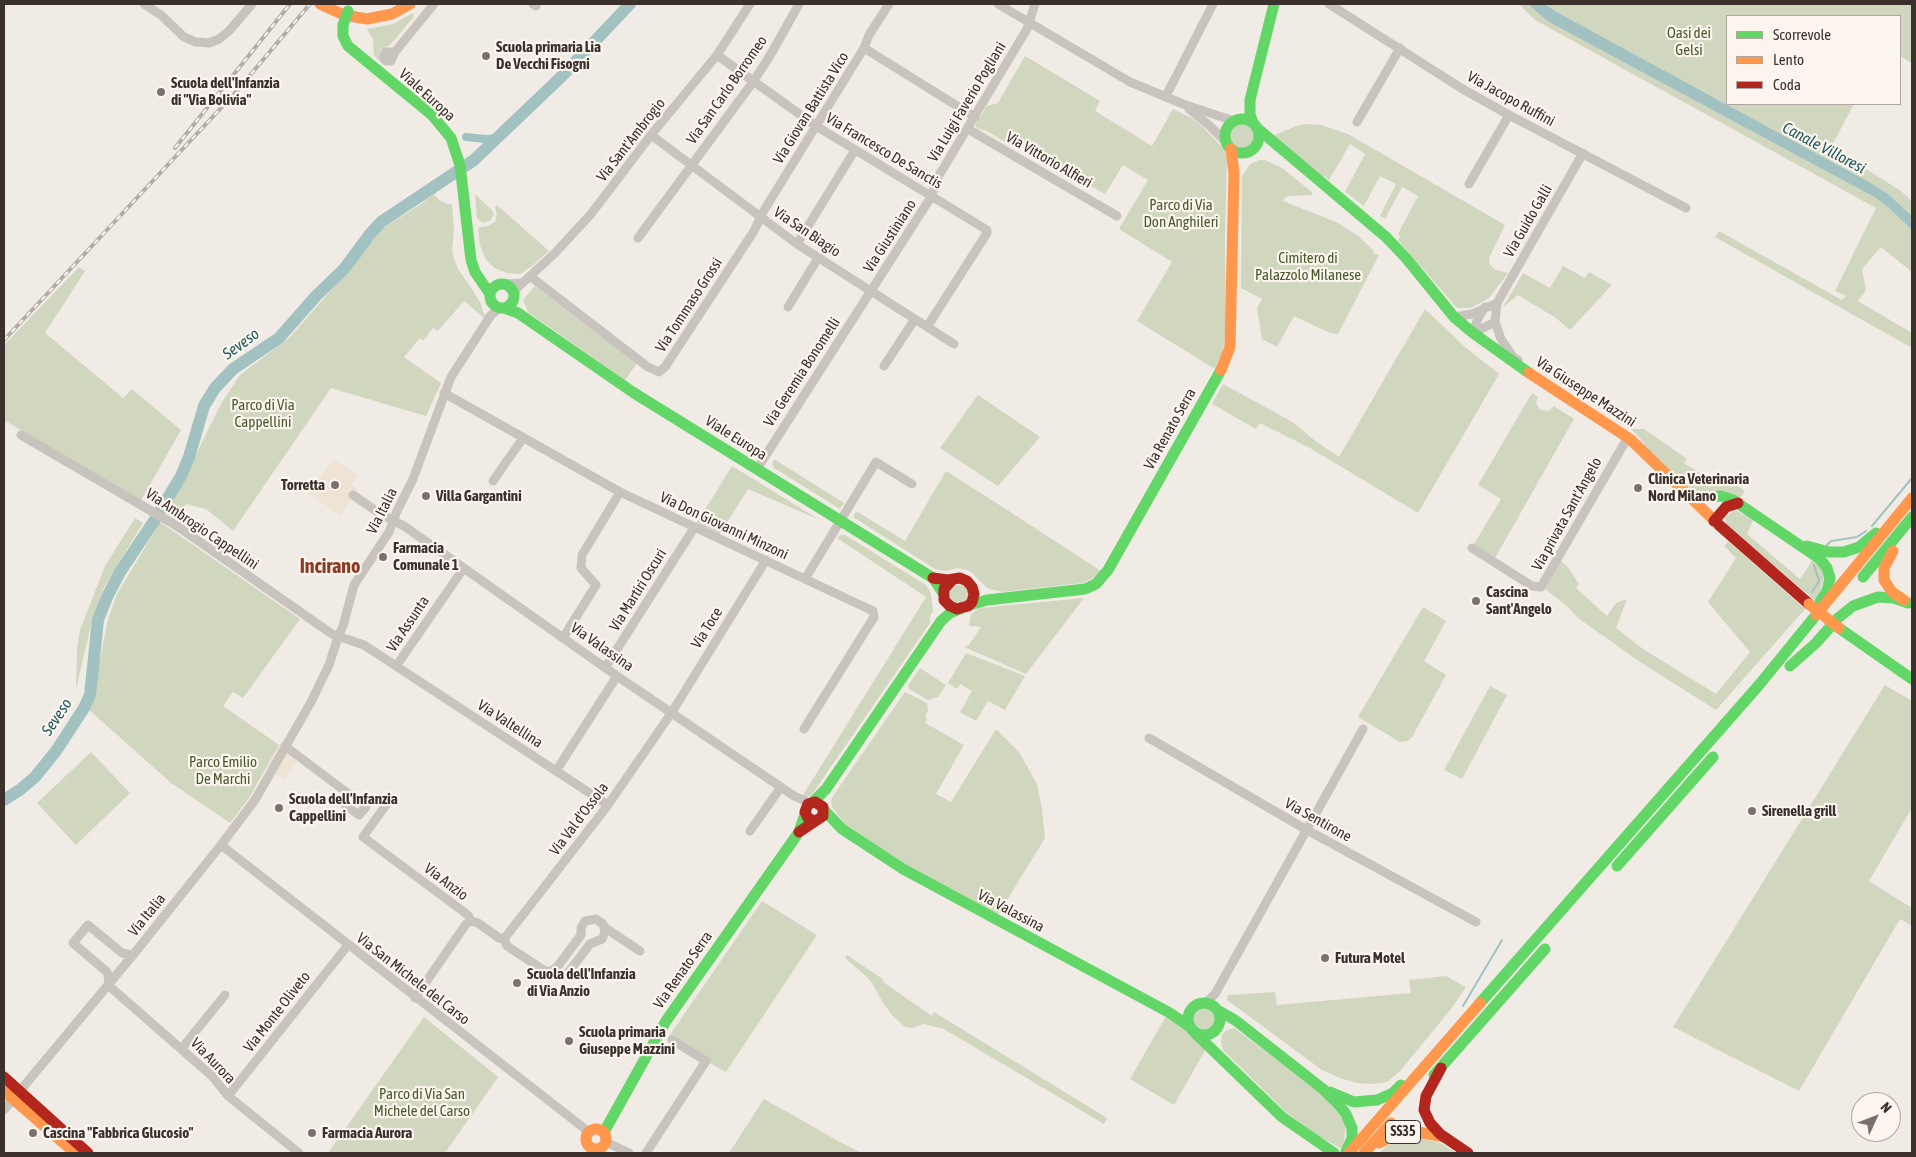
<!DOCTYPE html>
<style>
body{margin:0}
#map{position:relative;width:1916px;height:1157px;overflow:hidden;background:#f0ebe5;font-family:"Asap Condensed",sans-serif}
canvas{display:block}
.frame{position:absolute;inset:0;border:5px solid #3b302b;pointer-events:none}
.legend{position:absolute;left:1726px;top:15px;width:175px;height:90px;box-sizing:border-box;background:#fbf5ee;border:1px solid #aea6a0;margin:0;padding:6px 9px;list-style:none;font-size:15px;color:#3b302b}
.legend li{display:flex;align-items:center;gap:10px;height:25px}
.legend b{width:25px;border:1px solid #aea6a0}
.north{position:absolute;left:1851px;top:1092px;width:50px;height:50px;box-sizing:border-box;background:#fbf5ee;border:1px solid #aea6a0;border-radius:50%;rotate:47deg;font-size:14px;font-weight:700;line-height:20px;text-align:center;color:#3b302b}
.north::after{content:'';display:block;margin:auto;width:18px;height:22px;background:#7a716c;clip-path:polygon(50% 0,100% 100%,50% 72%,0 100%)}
</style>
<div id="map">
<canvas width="1916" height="1157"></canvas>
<div class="frame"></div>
<ul class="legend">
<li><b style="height:6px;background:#63d668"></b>Scorrevole</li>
<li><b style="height:6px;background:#ff974d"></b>Lento</li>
<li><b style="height:6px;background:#b3261e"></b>Coda</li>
</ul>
<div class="north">N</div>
</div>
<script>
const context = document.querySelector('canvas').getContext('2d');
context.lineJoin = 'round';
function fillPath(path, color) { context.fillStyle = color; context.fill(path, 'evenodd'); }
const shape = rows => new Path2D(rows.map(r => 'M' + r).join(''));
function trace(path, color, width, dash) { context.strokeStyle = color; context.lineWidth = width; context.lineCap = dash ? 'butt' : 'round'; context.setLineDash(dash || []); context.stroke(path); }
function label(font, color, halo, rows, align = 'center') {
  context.font = font + ' "Asap Condensed",sans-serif'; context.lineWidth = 4.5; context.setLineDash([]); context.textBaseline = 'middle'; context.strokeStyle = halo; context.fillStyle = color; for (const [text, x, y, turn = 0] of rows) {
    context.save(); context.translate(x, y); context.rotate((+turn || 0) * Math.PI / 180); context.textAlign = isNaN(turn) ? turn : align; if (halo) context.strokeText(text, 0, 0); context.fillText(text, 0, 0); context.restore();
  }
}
const green = shape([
 [1519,4,1528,4,1547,21,1876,198,1890,209,1912,230,1912,272,1881,247,1862,269,1866,290,1858,301,1912,333,1912,348,1715,237,1719,231,1842,300,1846,296,1835,291,1876,208,1535,20],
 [1545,4,1912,4,1912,63,1900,56,1900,16,1727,16,1727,104,1854,104,1831,147,1901,191,1912,201,1912,216,1887,193,1869,182,1555,11],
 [413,13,414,15,413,18,390,45,380,49,378,60,374,55,373,39,367,29,393,24],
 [1025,56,1100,101,1095,111,1152,146,1173,109,1193,119,1203,127,1225,150,1227,159,1225,238,1226,327,1223,351,1215,369,1137,321,1172,262,1119,229,1148,180,1123,165,1105,194,1023,147,1017,149,985,130,978,129,975,125,987,106,998,103],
 [1307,124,1321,125,1348,134,1505,225,1489,258,1490,265,1496,270,1508,273,1489,298,1471,308,1457,308,1398,240,1400,236,1398,234,1418,196,1402,187,1385,219,1380,216,1396,184,1380,176,1364,206,1345,192,1365,154,1350,144,1329,180,1324,176,1322,177,1277,140,1275,135,1296,126],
 '1230 136a12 12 0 1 1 24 0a12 12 0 1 1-24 0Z',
 [1259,160,1265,160,1282,168,1313,193,1311,195,1289,196,1285,197,1283,201,1336,222,1357,235,1374,251,1373,253,1379,255,1338,334,1330,333,1294,316,1277,347,1262,339,1257,308,1262,299,1241,288,1242,176,1250,164],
 [434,194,439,200,447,204,452,204,454,231,452,250,454,259,458,269,472,289,481,304,483,312,486,315,484,318,464,301,438,331,433,328,423,341,420,338,404,357,441,383,426,416,331,388,233,531,206,509,186,504,177,520,165,513,190,467,222,402,239,376,290,337,355,263,372,239,382,229,421,204],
 [475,194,492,210,494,214,490,221,483,223,477,218],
 [497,205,549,251,532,266,520,274,507,273,494,268,485,258,480,245,478,228,480,227,488,226,495,222,497,214,495,208],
 [1563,266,1585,278,1589,272,1612,285,1570,330,1556,318,1518,295,1503,307,1523,273,1550,288],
 [79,267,85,271,45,333,123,398,132,389,181,430,140,502,4,420,4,345],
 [535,286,637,363,625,380,528,312,523,300],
 [1425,309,1465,347,1499,374,1418,513,1310,448,1260,423,1256,429,1212,404,1223,384,1294,423,1314,440,1339,457],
 [1532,393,1538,397,1536,403,1540,410,1549,411,1554,406,1574,419,1495,558,1474,544,1501,499,1478,485],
 [978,395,1040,437,998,486,940,448],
 [1631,429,1644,429,1687,459,1684,463,1704,476,1733,483,1745,491,1739,499,1691,491,1651,453,1640,438],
 [774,459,844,503,840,509,774,468,772,464],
 [732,466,820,520,748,489,719,535,696,524],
 [946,471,984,495,1101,571,1093,578,1082,583,1002,592,987,588,970,571,958,568,945,571,935,569,853,517,856,511,905,541],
 [1735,510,1753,520,1747,534,1800,579,1813,559,1825,573,1817,602,1726,525,1725,517],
 [135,518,143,523,103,589,92,621,76,689,77,648,80,630,105,566],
 [160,522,300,619,243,698,233,692,223,706,279,745,249,798,230,823,170,782,88,709,96,679,108,619,117,594],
 [841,535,845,535,926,585,931,594,933,611,930,616,930,623,813,793,810,796,806,797,803,795,926,597,837,538],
 [1728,541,1805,609,1716,710,1640,662,1578,618,1567,606,1545,589,1561,561,1567,566,1579,584,1576,588,1607,616,1616,603,1627,599,1616,628,1643,649,1716,694,1750,652,1708,602,1736,558,1724,546],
 '950 594a9 9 0 1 1 18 0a9 9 0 1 1-18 0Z',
 [1084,598,1026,674,964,647,969,645,981,627,969,626,971,614,980,608],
 [1423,607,1446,621,1424,661,1446,675,1412,737,1408,741,1400,742,1358,717],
 [966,653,1025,676,1005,710,988,701,976,721,960,712,972,691,960,684,957,689,948,683],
 [920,668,946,685,938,697,928,700,909,689,908,686],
 [1885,685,1912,701,1912,808,1869,881,1912,908,1912,926,1900,919,1799,1091,1673,1027],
 [1490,686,1507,695,1462,779,1444,770],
 [905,692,927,703,928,711,925,717,927,719,925,723,964,745,936,794,951,802,996,729,1019,752,1037,784,1042,809,1045,838,996,918,911,871,848,828,832,807,831,801,833,796],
 [91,752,130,793,76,845,37,803],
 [762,901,817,935,726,1072,667,1039],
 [847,955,884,980,883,982,932,1016,934,1012,1107,1118,1104,1124,944,1029,923,1024,912,1028,905,1027,892,1015,883,1003,874,986,868,978,845,958],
 [1446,976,1466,987,1451,1009,1400,1071,1387,1082,1371,1084,1357,1083,1340,1078,1322,1070,1227,1000,1228,995,1275,992,1277,1005,1411,993,1409,980],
 '1191 1019a12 12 0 1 1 24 0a12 12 0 1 1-24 0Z',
 [1166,1016,1182,1026,1207,1047,1174,1105,1130,1079],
 [424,1017,498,1077,445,1153,328,1153],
 [1234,1028,1319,1091,1346,1123,1343,1149,1318,1136,1285,1111,1223,1050,1221,1042,1222,1035,1225,1031],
 [764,1099,840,1142,861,1153,729,1153],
 [1416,1136,1442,1144,1456,1153,1379,1153,1387,1146]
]);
const plaza = shape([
 [333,459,358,475,351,485,358,489,340,515,309,494],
 [280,744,298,759,284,779,266,768]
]);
const water = shape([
 [1528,4,1545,4,1555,11,1869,182,1887,193,1912,216,1912,230,1890,209,1876,198,1547,21]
]);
const stream = shape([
 [1872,526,1912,478],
 [1827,545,1831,541,1857,537,1866,531],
 [1812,592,1819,581,1814,565],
 [1463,1006,1502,940]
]);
const canal = shape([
 [466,137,485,139,498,138]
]);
const river = shape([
 [4,800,21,789,35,777,56,751,84,708,90,695,98,620,107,597,120,572,154,521,181,476,189,457,204,406,215,388,233,369,279,338,316,296,344,269,370,234,381,222,474,160,561,77,630,4]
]);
const street = shape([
 [144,4,161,15,184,37,196,42,209,43,219,39,229,31,252,4],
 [533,4,536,6],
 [998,4,1130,82,1183,104,1234,121],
 [1329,4,1461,88,1509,115,1686,208],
 [864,48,869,35,889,4],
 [395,52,385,52,383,58,386,61,391,61,395,52,434,4],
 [717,55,816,126,987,230,987,233,927,327],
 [1166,96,1213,4],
 [1189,109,1210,126,1226,142],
 [1357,122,1400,48],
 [968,129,1117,216],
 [651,135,797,244,954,344],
 [1469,184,1509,115],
 [638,238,753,82,771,54,799,4],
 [797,244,855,150],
 [531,277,648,367,659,372,665,367,754,231,763,212,864,48,975,117],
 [508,284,522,283],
 [514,293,518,287,554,254,591,214,651,135,717,55,750,4],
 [788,307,818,258],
 [1454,317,1472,314,1497,303],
 [1473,333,1478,318,1485,307],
 [1473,333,1495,322],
 [1518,360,1513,357,1501,339,1495,322,1497,303,1583,153],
 [884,366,915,319],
 [444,393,620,492,873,611,874,617,804,729],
 [21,435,177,526,332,634,364,645,608,805],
 [757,469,931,197,938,177,1027,29,1035,4],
 [493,481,523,438],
 [353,495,379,513,404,526,617,676,794,796,810,803],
 [1472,548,1532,586,1541,587,1628,437],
 [805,579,876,462,912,484],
 [563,638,596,585,581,568,582,555,620,492],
 [397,665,463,569],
 [605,668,694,528],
 [1149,738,1307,830,1476,922],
 [285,746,366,807,359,815,336,798],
 [556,771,617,676],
 [388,802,363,837,468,915,471,921,478,923,499,938,504,939,507,946,545,971,557,976,568,973,590,944,602,939,605,932,603,924,596,919,585,921,581,928,581,935,558,966,552,971,545,971],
 [750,831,781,787],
 [221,845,589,1132],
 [604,927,640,951],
 [504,939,608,805,672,712,766,560],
 [133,955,122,953,88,925,73,943,107,972,109,978,108,985,212,1076,228,1096,299,1153],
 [415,998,466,924,471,921],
 [1205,1003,1215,994,1363,729],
 [182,1048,225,995],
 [228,1096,348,945],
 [4,1110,133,955,221,845,255,800,311,702,329,665,338,637,343,626,354,585,389,532,397,511,413,479,451,377,491,315,500,308],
 [606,1142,629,1153],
 [646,1153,706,1061,672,1040]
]);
const fast = shape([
 [343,25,343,36,348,46,432,115,451,138,460,165,471,260,475,272,490,294],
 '1225 136a17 17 0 1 1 34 0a17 17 0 1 1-34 0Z',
 [1253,123,1250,114,1250,100,1274,4],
 [1257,128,1386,237,1406,258,1454,317,1473,333,1529,373],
 '490 296a12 12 0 1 1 24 0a12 12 0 1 1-24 0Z',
 [504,308,518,313,634,393,933,578,943,593],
 [1688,496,1699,498,1721,496,1733,500,1820,559,1827,568,1830,578,1827,591,1820,602],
 [1807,546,1829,552,1844,552,1859,547,1876,533],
 [1863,577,1912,517],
 [970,605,987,600,1085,589,1096,584,1108,570,1221,370],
 [1839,628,1912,679],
 [1790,666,1816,643,1838,618,1853,606,1878,597,1894,598,1908,603],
 [813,802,826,789,941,621,950,613,960,609],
 [824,810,842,829,903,869,1170,1013,1190,1027],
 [1617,866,1713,757],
 '1188 1019a16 16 0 1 1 32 0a16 16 0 1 1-32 0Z',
 [1480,1003,1759,685,1816,615],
 [1219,1011,1235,1020,1323,1089,1338,1104,1346,1114,1352,1128,1352,1138,1346,1152],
 [1195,1033,1282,1117,1334,1153],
 [1434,1075,1545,949],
 [1330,1092,1354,1102,1377,1100,1393,1093,1401,1085],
 [604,1132,666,1021,799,832,805,814]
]);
const slow = shape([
 [320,4,344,15,367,19,392,14,410,4],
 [1221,370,1230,347,1234,173,1231,149],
 [1529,373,1630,439,1719,525],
 [1893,551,1884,568,1884,580,1892,592,1904,600],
 [1816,615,1912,498],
 [4,1091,75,1153],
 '586 1139a10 10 0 1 1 20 0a10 10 0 1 1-20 0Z',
 [1379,1143,1397,1134,1413,1131,1444,1137],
 [1349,1153,1480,1003],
 [1364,1153,1391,1123]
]);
const jam = shape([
 [1714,521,1726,507,1738,503],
 [1719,525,1809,604],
 [933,578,948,580,960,578,967,581,972,587,974,594,972,602,968,606,957,609,950,606,944,600,944,589,952,580],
 [799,832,823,816,823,807,815,802,808,804,805,812,808,818,814,821],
 [1441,1068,1426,1096,1424,1110,1430,1123,1440,1134,1468,1153],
 [4,1077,88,1153]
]);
const rail = shape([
 [175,148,290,4],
 [4,340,235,93,310,4]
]);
const fastBridge = shape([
 [343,25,348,11]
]);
const slowBridge = shape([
 [1809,604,1839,628]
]);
const markers = [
 [486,56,5,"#7a716c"],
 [161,92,5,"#7a716c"],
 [335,485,5,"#7a716c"],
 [1638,488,5,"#7a716c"],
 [426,496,5,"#7a716c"],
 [383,557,5,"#7a716c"],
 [1476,601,5,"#7a716c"],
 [279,808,5,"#7a716c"],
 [1752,811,5,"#7a716c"],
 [1325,958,5,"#7a716c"],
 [517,983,5,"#7a716c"],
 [569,1041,5,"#7a716c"],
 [33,1133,5,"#7a716c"],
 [312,1133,5,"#7a716c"]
];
const shields = [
 [1403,1132,35]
];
const shieldNames = [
 ["SS35",1403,1132]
];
const parkNames = [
 ["Oasi dei",1689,33],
 ["Gelsi",1689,50],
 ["Parco di Via",1181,205],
 ["Don Anghileri",1181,222],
 ["Cimitero di",1308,258],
 ["Palazzolo Milanese",1308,275],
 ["Parco di Via",263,405],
 ["Cappellini",263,422],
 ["Parco Emilio",223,762],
 ["De Marchi",223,779],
 ["Parco di Via San",422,1094],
 ["Michele del Carso",422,1111]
];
const poiNames = [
 ["Scuola primaria Lia",496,47],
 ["De Vecchi Fisogni",496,64],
 ["Scuola dell'Infanzia",171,83],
 ["di \"Via Bolivia\"",171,100],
 ["Clinica Veterinaria",1648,479],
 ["Nord Milano",1648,496],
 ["Torretta",325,485,"right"],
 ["Villa Gargantini",436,496],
 ["Farmacia",393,548],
 ["Comunale 1",393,565],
 ["Cascina",1486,592],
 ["Sant'Angelo",1486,609],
 ["Scuola dell'Infanzia",289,799],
 ["Cappellini",289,816],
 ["Sirenella grill",1762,811],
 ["Futura Motel",1335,958],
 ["Scuola dell'Infanzia",527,974],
 ["di Via Anzio",527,991],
 ["Scuola primaria",579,1032],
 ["Giuseppe Mazzini",579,1049],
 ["Cascina \"Fabbrica Glucosio\"",43,1133],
 ["Farmacia Aurora",322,1133]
];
const streetNames = [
 ["Via San Carlo Borromeo",727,90,-55],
 ["Viale Europa",427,95,42],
 ["Via Jacopo Ruffini",1511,99,29],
 ["Via Luigi Faverio Pogliani",967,102,-59],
 ["Via Giovan Battista Vico",811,108,-58],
 ["Via Sant'Ambrogio",631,140,-52],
 ["Via Francesco De Sanctis",884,151,31],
 ["Via Vittorio Alfieri",1049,160,30],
 ["Via Guido Galli",1528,221,-60],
 ["Via San Biagio",807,232,34],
 ["Via Giustiniano",890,236,-57],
 ["Via Tommaso Grossi",689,305,-57],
 ["Via Geremia Bonomelli",802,372,-57],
 ["Via Giuseppe Mazzini",1586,392,33],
 ["Via Renato Serra",1170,429,-61],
 ["Viale Europa",736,438,32],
 ["Via Italia",382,511,-63],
 ["Via privata Sant'Angelo",1567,514,-61],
 ["Via Don Giovanni Minzoni",724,526,25],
 ["Via Ambrogio Cappellini",202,529,34],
 ["Via Martiri Oscuri",638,590,-58],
 ["Via Assunta",408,624,-56],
 ["Via Toce",707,628,-58],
 ["Via Valassina",602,647,35],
 ["Via Valtellina",510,724,33],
 ["Via Val d'Ossola",579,819,-53],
 ["Via Sentirone",1318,820,29],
 ["Via Anzio",446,882,37],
 ["Via Valassina",1011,911,28],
 ["Via Italia",147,915,-51],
 ["Via Renato Serra",683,970,-55],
 ["Via San Michele del Carso",413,979,38],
 ["Via Monte Oliveto",277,1012,-52],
 ["Via Aurora",213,1061,46]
];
const waterNames = [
 ["Canale Villoresi",1824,148,28],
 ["Seveso",241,344,-36],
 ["Seveso",57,717,-56]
];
const districtNames = [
 ["Incirano",330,567]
];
fillPath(green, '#d1d6bf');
fillPath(plaza, '#eee3d5');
fillPath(water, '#a1c2c1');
trace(stream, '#a1c2c1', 2);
trace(canal, '#a1c2c1', 8);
trace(river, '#a1c2c1', 12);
trace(street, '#c9c3be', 9);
trace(fast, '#63d668', 11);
trace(slow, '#ff974d', 11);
trace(jam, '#b3261e', 11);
trace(rail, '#b1aca8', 4);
trace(rail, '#fbf5ee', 2, [5.5]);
trace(fastBridge, '#63d668', 11);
trace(slowBridge, '#ff974d', 11);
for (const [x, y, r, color] of markers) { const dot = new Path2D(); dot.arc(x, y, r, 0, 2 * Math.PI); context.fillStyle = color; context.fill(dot); trace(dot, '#fbf5ee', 2); }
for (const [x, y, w] of shields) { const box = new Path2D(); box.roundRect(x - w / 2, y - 11.5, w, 23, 4); context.fillStyle = '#fbf5ee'; context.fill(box); trace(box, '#3b302b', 1); }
label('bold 14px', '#3b302b', null, shieldNames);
label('15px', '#4a5a2e', '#fbf5ee', parkNames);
label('bold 15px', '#3b302b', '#fbf5ee', poiNames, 'left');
label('15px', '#3b302b', '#fbf5ee', streetNames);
label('italic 16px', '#1f5a5e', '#fbf5ee', waterNames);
label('bold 20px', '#8c3b22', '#fbf5ee', districtNames);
</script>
